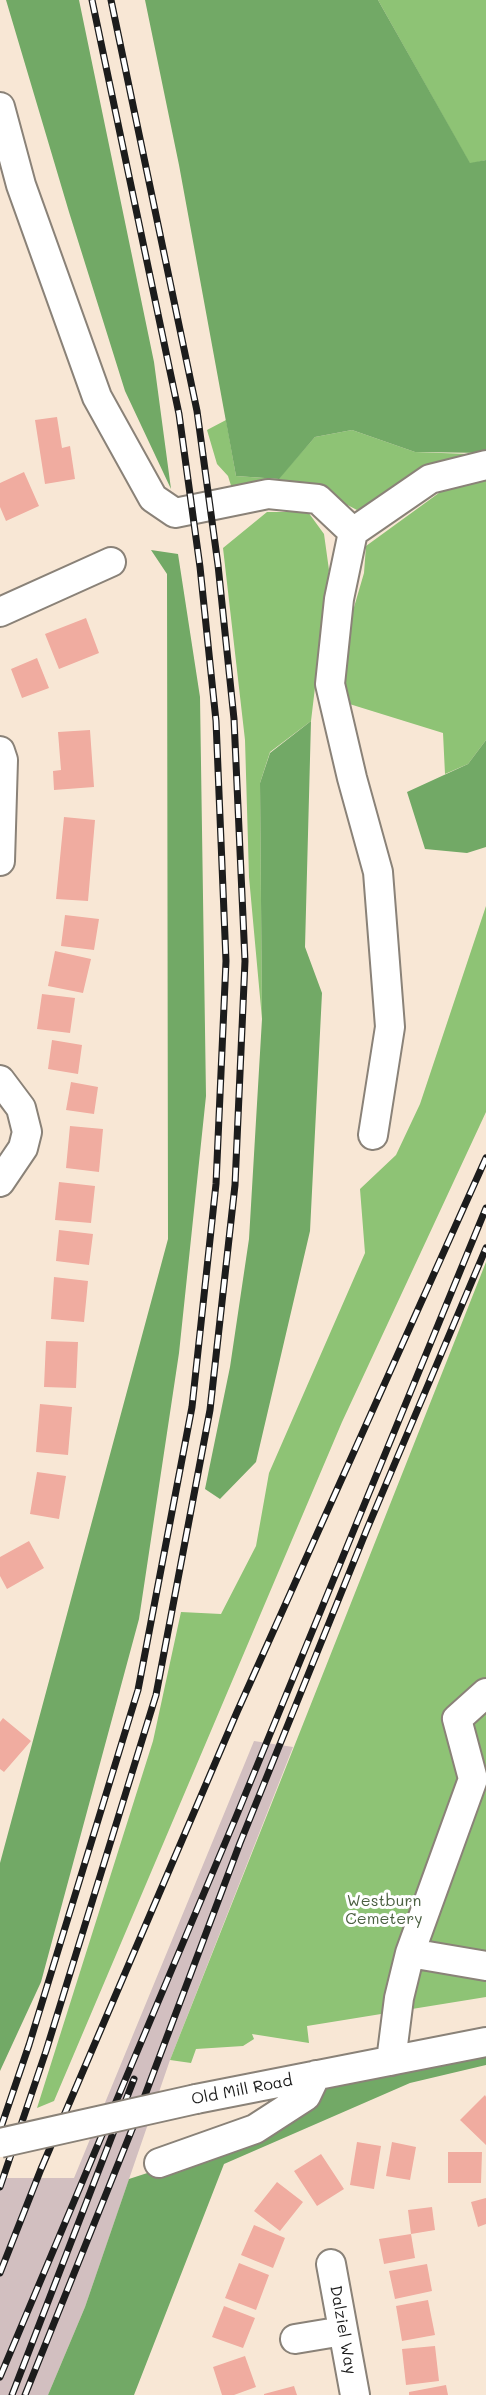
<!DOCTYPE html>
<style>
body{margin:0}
canvas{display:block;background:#f8e7d5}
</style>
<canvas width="486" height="2395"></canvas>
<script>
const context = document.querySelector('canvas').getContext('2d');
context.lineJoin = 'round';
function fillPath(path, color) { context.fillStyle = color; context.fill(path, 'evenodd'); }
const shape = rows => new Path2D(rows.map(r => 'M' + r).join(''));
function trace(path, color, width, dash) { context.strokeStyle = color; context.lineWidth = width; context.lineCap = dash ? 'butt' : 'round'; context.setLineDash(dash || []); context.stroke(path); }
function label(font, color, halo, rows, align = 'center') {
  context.font = font + ' Mali,sans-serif'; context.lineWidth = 6; context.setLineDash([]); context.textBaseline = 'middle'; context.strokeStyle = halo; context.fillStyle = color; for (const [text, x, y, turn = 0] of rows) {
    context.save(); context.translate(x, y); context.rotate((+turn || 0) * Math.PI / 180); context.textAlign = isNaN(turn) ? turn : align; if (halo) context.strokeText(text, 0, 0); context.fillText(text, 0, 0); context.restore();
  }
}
const industrial = shape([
 [254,1741,293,1747,170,2060,85,2307,48,2395,0,2395,0,2178,74,2178]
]);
const green = shape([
 [378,0,486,0,486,160,470,164],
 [226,420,236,476,278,479,315,437,352,430,415,452,468,454,427,466,385,497,357,510,303,482,233,492,228,476,217,464,207,430],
 [486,478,486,740,468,764,445,774,443,733,343,702,338,662,364,573,366,546,443,490],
 [267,512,308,512,324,534,329,570,311,721,270,752,260,783,262,1019,249,877,245,740,223,548],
 [486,906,486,1112,342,1422,54,2101,37,2108,153,1741,181,1612,221,1614,256,1546,269,1473,365,1253,360,1189,396,1155,420,1104],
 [486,1262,486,1997,307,2026,309,2043,252,2034,254,2039,243,2046,196,2049,191,2063,170,2060]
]);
const forest = shape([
 [6,0,79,0,154,362,171,489,125,391,69,212],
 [145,0,378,0,470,163,486,160,486,453,415,452,352,430,315,437,279,479,236,476,179,165],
 [151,550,178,554,200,697,206,1096,179,1353,139,1619,41,1982,0,2071,0,1863,168,1239,167,574],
 [311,721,305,947,322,993,310,1231,256,1462,220,1499,205,1489,230,1367,249,1239,262,1019,260,783,270,753],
 [486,740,486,847,467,853,425,849,407,792,468,764],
 [486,2056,486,2065,410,2083,224,2164,134,2395,48,2395,85,2307,129,2179,239,2143,323,2084]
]);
const building = shape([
 [57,417,62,448,70,446,75,479,45,484,35,420],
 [24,472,39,506,6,521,0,507,0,483],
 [86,618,99,653,59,669,45,634],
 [37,658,49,688,22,698,11,669],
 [90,730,94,787,54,790,53,771,61,770,58,732],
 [64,817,95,820,88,901,56,899],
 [65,915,99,919,94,950,61,946],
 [55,951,91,959,83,993,48,986],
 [42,994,75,998,70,1033,37,1029],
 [52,1040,82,1045,78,1074,48,1069],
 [71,1082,98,1087,94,1114,66,1110],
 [70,1126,103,1129,99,1172,66,1168],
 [59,1182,95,1186,91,1223,55,1220],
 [59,1230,93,1234,89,1265,56,1261],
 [54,1277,88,1281,84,1322,51,1319],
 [46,1341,78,1342,76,1388,44,1387],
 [40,1404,72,1407,68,1455,36,1452],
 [37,1472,66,1476,59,1519,30,1514],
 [29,1541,44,1568,7,1589,0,1576,0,1557],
 [3,1718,31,1741,4,1772,0,1769,0,1722],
 [485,2095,486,2097,486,2145,460,2120],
 [357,2142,381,2146,374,2189,350,2185],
 [392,2142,416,2147,410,2180,386,2176],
 [448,2152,482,2152,481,2183,448,2183],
 [321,2154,344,2189,317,2206,294,2171],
 [277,2182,303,2202,280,2231,254,2211],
 [486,2198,486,2224,478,2227,471,2202],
 [432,2207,435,2230,411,2234,408,2210],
 [254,2225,285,2238,273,2268,241,2255],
 [411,2234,415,2258,384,2264,379,2239],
 [239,2263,269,2275,256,2310,225,2298],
 [427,2264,432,2291,395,2299,389,2271],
 [428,2300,435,2335,402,2341,396,2306],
 [224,2306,255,2318,243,2348,212,2337],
 [435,2346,439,2381,406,2385,402,2349],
 [245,2356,256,2387,234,2395,222,2395,213,2367],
 [446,2385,448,2395,409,2395,409,2392],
 [294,2386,297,2395,264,2395,264,2394]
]);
const minor = shape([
 [0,107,21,185,97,397,153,498,175,513,268,494,318,499,353,532,339,599,330,684,352,778,378,872,390,1027,373,1135],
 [353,532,430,479,486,465],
 [0,612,111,562],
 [0,751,3,760,0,861],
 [0,1080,21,1108,27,1132,23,1148,0,1182],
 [410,1953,473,1779,457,1719,486,1693],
 [391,2061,399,1998,410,1953,486,1966],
 [196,2099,486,2042],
 [159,2163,255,2129,306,2096,316,2075],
 [331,2264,355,2395],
 [295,2339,343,2331]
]);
const rail = shape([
 [0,2130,29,2045,138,1690,192,1407,216,1184,226,961,216,721,200,567,179,414,92,0],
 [0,2187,46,2051,156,1695,210,1410,235,1185,245,961,234,719,218,565,197,411,111,0],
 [0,2273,41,2169,237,1712,486,1158],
 [0,2377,236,1817,486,1208],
 [12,2395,134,2079],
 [25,2395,133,2127,240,1843,367,1529,486,1248]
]);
const minorBridge = shape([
 [0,2143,196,2099]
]);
const parkNames = [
 ["Westburn",384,1901],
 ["Cemetery",384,1919]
];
const streetNames = [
 ["Old Mill Road",242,2090,-11],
 ["Dalziel Way",343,2330,80]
];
fillPath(industrial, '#d2bfc0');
fillPath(green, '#8ec375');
fillPath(forest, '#72a966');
fillPath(building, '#f0aca0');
trace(minor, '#8a8278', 32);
trace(minor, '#fff', 28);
trace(rail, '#1c1c1c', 7);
trace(rail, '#fff', 4.5, [14]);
trace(minorBridge, '#8a8278', 32, []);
trace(minorBridge, '#fff', 28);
label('16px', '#4a5f40', '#fff', parkNames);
label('16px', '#1c1c1c', '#fff', streetNames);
</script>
